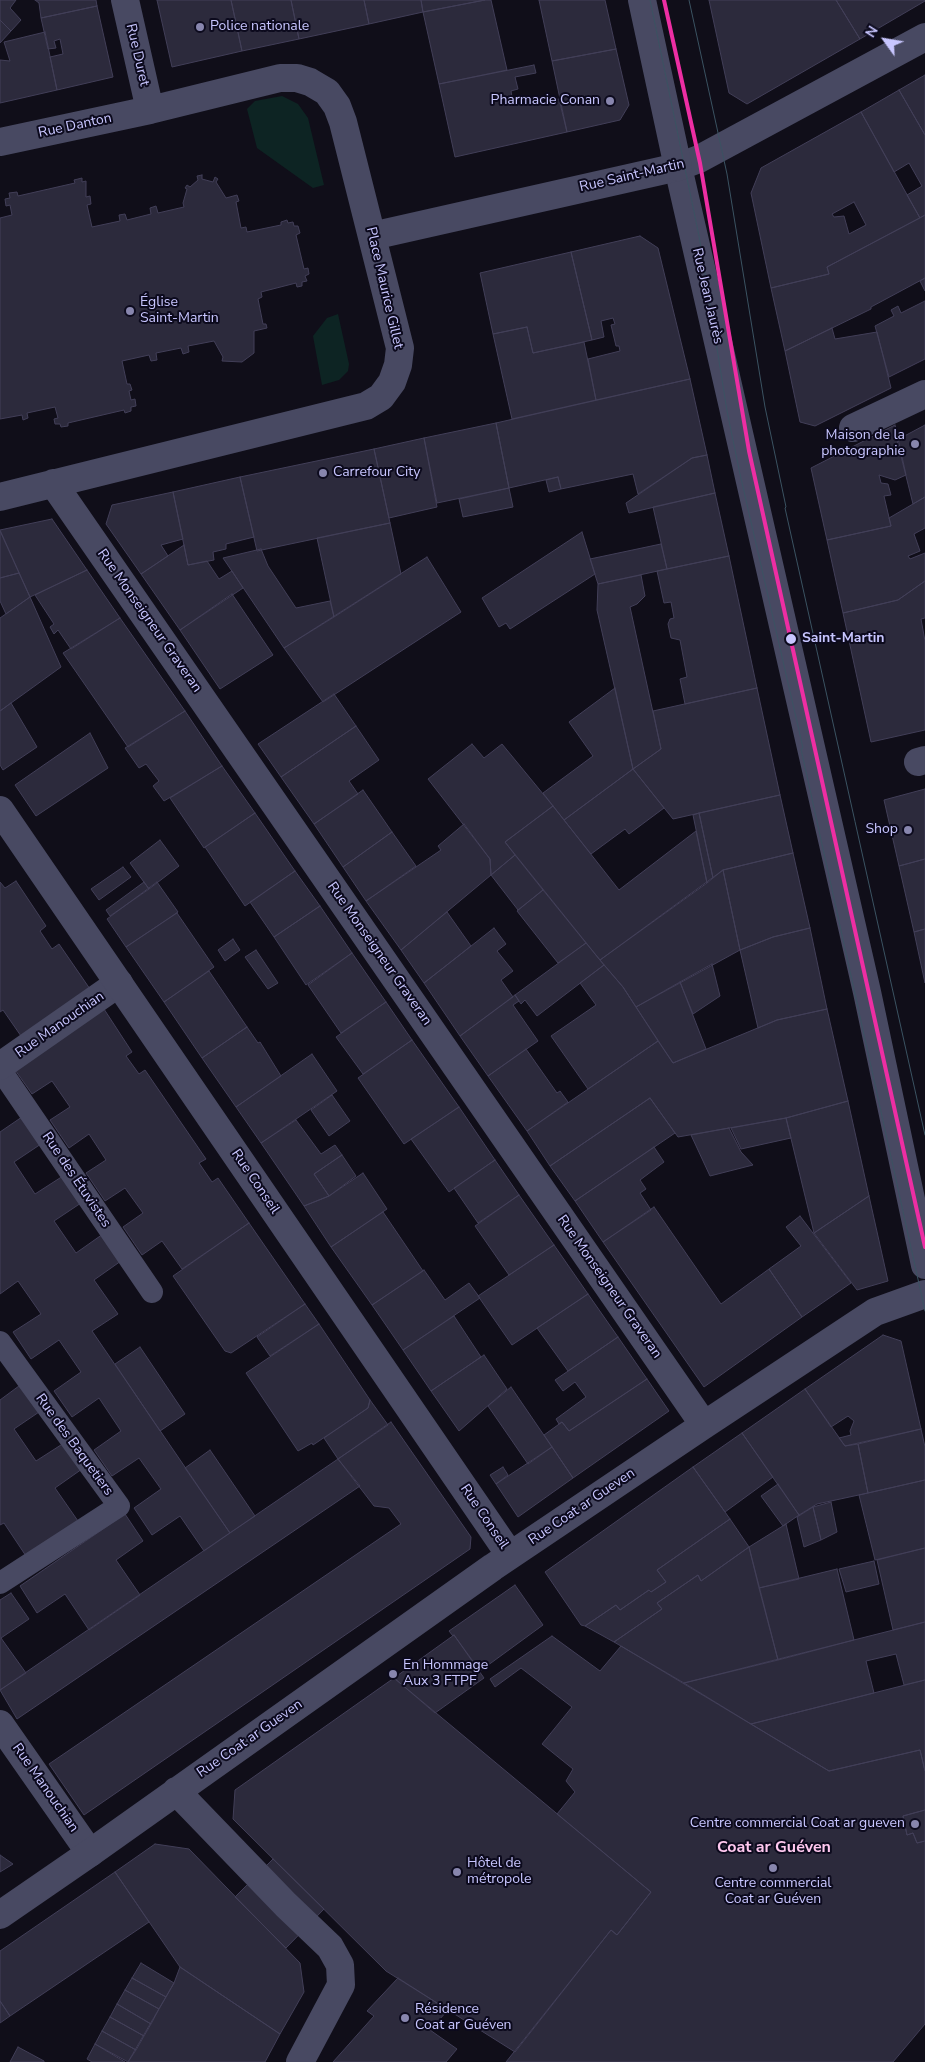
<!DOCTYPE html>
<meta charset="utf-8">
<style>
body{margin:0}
#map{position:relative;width:925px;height:2062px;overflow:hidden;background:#100e19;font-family:"Nunito Sans",sans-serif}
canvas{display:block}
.north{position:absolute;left:860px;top:15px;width:50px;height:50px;-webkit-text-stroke:4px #0c0a1d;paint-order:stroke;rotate:302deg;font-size:14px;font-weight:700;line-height:20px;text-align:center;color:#c8c6ff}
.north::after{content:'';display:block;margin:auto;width:18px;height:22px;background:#c8c6ff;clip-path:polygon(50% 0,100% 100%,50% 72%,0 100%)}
</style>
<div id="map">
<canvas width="925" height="2062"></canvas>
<div class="north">N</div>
</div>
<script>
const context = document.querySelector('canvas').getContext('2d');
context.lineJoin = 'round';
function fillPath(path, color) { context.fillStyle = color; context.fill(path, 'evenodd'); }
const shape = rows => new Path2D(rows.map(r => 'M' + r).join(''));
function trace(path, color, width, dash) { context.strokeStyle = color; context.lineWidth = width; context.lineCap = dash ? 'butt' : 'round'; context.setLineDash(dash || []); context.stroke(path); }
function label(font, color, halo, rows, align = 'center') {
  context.font = font + ' "Nunito Sans",sans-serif'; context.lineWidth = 4; context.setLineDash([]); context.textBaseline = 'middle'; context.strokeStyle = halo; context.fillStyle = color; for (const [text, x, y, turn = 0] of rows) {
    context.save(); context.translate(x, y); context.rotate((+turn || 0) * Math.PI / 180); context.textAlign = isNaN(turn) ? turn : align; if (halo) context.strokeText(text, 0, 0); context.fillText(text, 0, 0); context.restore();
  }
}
const green = shape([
 [282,96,298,104,308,118,324,185,313,188,257,148,247,109,255,101],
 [338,314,349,364,348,371,339,380,322,385,313,336,327,318]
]);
const building = shape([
 [0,0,16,0,10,8,21,20,11,31,0,20,0,0],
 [35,0,96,0,97,6,41,18,39,3,35,0],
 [157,0,231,0,242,51,172,67,157,0],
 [231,0,291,0,299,39,242,51,231,0],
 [291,0,364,0,369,24,299,39,291,0],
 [364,0,421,0,423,12,369,24,364,0],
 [421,0,485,0,423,12,421,0],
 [485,0,491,0,507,70,439,84,423,12,485,0],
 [539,0,605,0,616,49,552,61,539,0],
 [709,0,836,0,860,39,747,104,729,93,709,0],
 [836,0,925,0,925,1,860,39,836,0],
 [97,6,113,77,57,90,50,57,63,54,60,39,54,41,56,48,48,49,41,18,97,6],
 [0,20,11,31,0,43,0,20],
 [45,32,57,90,0,103,0,60,10,61,4,42,45,32],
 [616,49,629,105,620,120,567,132,552,61,616,49],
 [534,65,536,73,515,77,518,89,511,91,513,103,541,97,542,102,559,99,567,132,455,157,439,84,534,65],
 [925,75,925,135,899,90,925,75],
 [899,90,925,135,925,215,920,218,907,195,922,186,909,163,894,172,861,112,899,90],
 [861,112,920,218,827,267,829,274,771,288,751,193,761,168,861,112],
 [854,202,866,225,849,234,844,216,834,217,832,214,854,202],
 [202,175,202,179,213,182,215,177,218,179,216,182,226,198,237,195,239,201,236,202,241,228,246,227,247,232,281,225,281,222,287,220,288,223,293,222,294,226,298,226,300,233,296,235,304,269,308,268,309,274,305,276,307,281,302,282,302,286,297,287,296,283,261,292,262,297,258,299,263,324,266,324,267,328,254,331,254,353,242,362,222,361,223,357,214,341,188,346,189,352,183,354,181,348,156,353,157,360,151,361,149,355,122,361,127,384,130,384,132,390,129,391,131,400,135,399,136,406,131,407,131,411,125,413,124,410,68,423,68,426,61,427,60,424,55,424,54,419,58,418,55,407,27,413,28,418,23,420,22,415,0,419,0,218,12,215,10,205,6,206,5,199,10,198,9,193,17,192,18,196,75,183,74,180,82,178,82,182,86,181,86,197,90,196,91,204,87,205,92,227,120,221,119,215,125,214,127,220,151,214,150,208,156,206,158,213,184,207,183,203,187,189,185,188,187,185,190,187,198,180,197,176,202,175],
 [925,215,925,278,871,307,871,309,785,351,771,288,829,274,827,267,925,215],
 [640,236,658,248,690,379,596,400,588,359,620,351,619,346,616,346,611,325,615,324,613,318,601,321,604,337,592,340,571,252,640,236],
 [571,252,592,340,533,353,527,327,493,334,480,273,571,252],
 [925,278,925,291,920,281,925,278],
 [925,301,925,359,889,377,875,326,894,316,891,310,898,306,901,313,925,301],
 [527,327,533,353,584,342,596,400,512,419,493,334,527,327],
 [832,328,835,339,877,332,891,388,815,426,800,422,785,351,832,328],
 [690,379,707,455,692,458,638,494,633,474,561,489,558,477,509,488,496,423,690,379],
 [496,423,509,488,437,503,424,438,496,423],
 [895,425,906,475,895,480,879,475,881,483,888,484,891,495,884,496,891,526,827,540,811,468,895,425],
 [925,425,925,497,913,504,897,440,925,425],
 [424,438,437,507,389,518,374,449,424,438],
 [374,449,390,523,257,551,240,477,374,449],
 [707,455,715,493,629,513,626,503,692,458,707,455],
 [240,477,254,537,226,544,226,549,213,552,214,560,188,565,173,492,240,477],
 [558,477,561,489,549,492,546,480,558,477],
 [509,488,513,507,463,517,459,499,509,488],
 [173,492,183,539,161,545,168,556,141,574,106,524,112,505,173,492],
 [715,493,729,556,667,569,653,507,715,493],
 [925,497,925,528,914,534,920,551,908,556,910,559,925,553,925,581,898,600,843,613,827,540,891,526,889,518,925,497],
 [52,519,87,570,30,597,0,530,52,519],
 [390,523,401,574,334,617,317,538,390,523],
 [0,531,19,573,0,578,0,531],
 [582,532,595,574,510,629,506,623,499,627,482,598,582,532],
 [661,544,667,569,598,584,590,559,661,544],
 [184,545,188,565,207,561,219,579,232,571,243,588,180,630,141,574,184,545],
 [261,549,268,566,296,608,330,601,334,617,284,648,223,558,261,549],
 [729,556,757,688,685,704,680,679,687,677,680,640,671,638,668,624,670,619,674,618,671,602,664,603,657,571,729,556],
 [427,557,461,612,323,702,284,648,427,557],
 [87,570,120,618,71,649,58,630,54,634,50,627,54,624,35,595,87,570],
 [19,573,30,597,6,614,0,601,0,578,19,573],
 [641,575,645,596,637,604,630,607,661,749,633,769,597,610,598,584,641,575],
 [925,581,925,618,921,619,925,641,925,730,871,742,843,613,898,600,925,581],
 [232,594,273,655,220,689,180,630,232,594],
 [30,597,61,667,0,711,0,618,30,597],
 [120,618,185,711,128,747,63,653,120,618],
 [615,688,633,769,564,820,543,793,593,756,569,722,615,688],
 [757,688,780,795,673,819,633,769,661,749,653,711,757,688],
 [334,694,356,726,281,777,258,744,334,694],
 [11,703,37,747,3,770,0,765,0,711,11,703],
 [185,711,222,766,164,801,153,786,159,781,146,764,139,768,125,748,185,711],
 [356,726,379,760,349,781,358,794,314,824,281,777,356,726],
 [90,733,108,768,36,816,15,785,90,733],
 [472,744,484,758,502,744,553,806,505,842,515,855,491,875,490,859,428,779,472,744],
 [222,766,255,813,204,848,170,798,222,766],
 [633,769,664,808,629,834,625,829,591,854,564,820,633,769],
 [925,789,925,859,899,866,884,800,925,789],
 [363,790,392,832,343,867,314,824,363,790],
 [780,795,793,853,723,870,713,878,699,813,780,795],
 [553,806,619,890,696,831,707,883,600,960,505,842,553,806],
 [255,813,295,871,245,906,205,847,255,813],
 [699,813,713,878,707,883,693,815,699,813],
 [464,824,490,859,491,875,401,950,366,901,441,850,438,846,464,824],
 [392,832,416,866,366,901,343,867,392,832],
 [160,840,179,866,149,889,130,863,160,840],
 [793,853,810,928,773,937,740,950,723,870,793,853],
 [515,855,543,890,518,910,491,875,515,855],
 [925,859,925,929,914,932,899,866,925,859],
 [123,867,131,877,99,900,91,889,123,867],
 [723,870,740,950,636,1007,623,987,600,960,723,870],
 [295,871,320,906,274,937,250,902,295,871],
 [16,881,46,926,40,931,52,949,59,944,90,989,21,1036,3,1010,0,1012,0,882,5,888,16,881],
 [144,882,149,889,110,916,106,910,144,882],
 [157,882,178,912,126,947,107,919,157,882],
 [543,890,586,943,558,963,517,911,543,890],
 [320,906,352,953,306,985,274,937,320,906],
 [447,912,471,946,424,983,401,950,447,912],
 [177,913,214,967,164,1002,126,947,177,913],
 [494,928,506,944,497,951,513,971,501,980,513,997,460,1036,424,983,494,928],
 [810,928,827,1009,777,1020,758,1028,740,950,773,937,810,928],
 [925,929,925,983,914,932,925,929],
 [233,939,240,950,225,961,218,950,233,939],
 [586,943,604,965,537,1016,525,1000,521,1004,515,995,586,943],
 [256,950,278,983,268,989,245,957,256,950],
 [352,953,386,1002,341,1033,308,985,352,953],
 [712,964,720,996,693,1014,680,982,712,964],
 [604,965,623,987,658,1041,588,1089,551,1036,596,1005,580,983,604,965],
 [209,971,247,1027,202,1058,164,1002,209,971],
 [680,982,706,1049,673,1063,636,1007,680,982],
 [515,995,519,1001,513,1005,538,1041,488,1076,460,1036,515,995],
 [386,1002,412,1040,363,1074,336,1037,386,1002],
 [102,1006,132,1052,126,1056,139,1074,145,1070,206,1159,199,1163,212,1182,218,1178,249,1223,182,1269,162,1241,142,1255,123,1227,143,1213,125,1188,105,1201,86,1173,106,1160,89,1134,69,1148,50,1120,70,1107,52,1081,32,1094,13,1067,102,1006],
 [827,1009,848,1101,786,1118,678,1137,650,1098,550,1166,527,1131,658,1041,673,1063,777,1020,827,1009],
 [247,1027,258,1043,260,1042,281,1076,236,1107,202,1058,247,1027],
 [412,1040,459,1107,404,1144,358,1078,412,1040],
 [526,1049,557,1093,560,1091,568,1102,527,1131,488,1076,526,1049],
 [312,1054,337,1091,261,1143,236,1107,312,1054],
 [332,1095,350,1121,329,1136,311,1110,332,1095],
 [650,1098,675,1133,575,1201,550,1166,650,1098],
 [848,1101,869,1196,814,1233,786,1118,848,1101],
 [459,1107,495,1160,449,1192,411,1139,459,1107],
 [22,1117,41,1144,14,1162,35,1194,63,1176,81,1203,54,1221,76,1253,103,1234,121,1261,94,1280,118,1314,92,1331,230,1533,204,1551,180,1516,152,1535,134,1508,161,1489,139,1458,112,1476,94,1450,121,1431,99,1398,72,1417,54,1391,81,1372,59,1340,31,1359,13,1332,41,1314,18,1281,0,1294,0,1132,22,1117],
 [786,1118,791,1138,741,1149,731,1128,786,1118],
 [296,1120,321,1154,335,1145,342,1155,314,1174,329,1196,304,1206,261,1143,296,1120],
 [729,1128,741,1152,753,1165,710,1176,691,1135,729,1128],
 [654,1147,664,1162,640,1180,646,1189,640,1193,651,1210,603,1242,575,1201,654,1147],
 [342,1155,356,1176,329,1196,314,1174,342,1155],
 [495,1160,519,1195,478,1223,454,1188,495,1160],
 [363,1173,387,1209,331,1247,304,1206,329,1196,363,1173],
 [519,1195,554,1245,509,1275,475,1226,519,1195],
 [869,1196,888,1281,857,1290,814,1233,869,1196],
 [654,1207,721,1304,769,1269,802,1317,704,1387,603,1242,654,1207],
 [383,1212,423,1271,372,1305,331,1247,383,1212],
 [800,1216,851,1283,802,1317,769,1269,801,1246,786,1227,800,1216],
 [249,1223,305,1304,231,1353,225,1351,173,1276,249,1223],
 [554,1245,588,1294,512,1345,478,1296,554,1245],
 [424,1270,445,1300,469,1283,480,1298,403,1350,372,1305,424,1270],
 [588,1294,618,1337,568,1371,537,1328,588,1294],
 [305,1304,319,1324,270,1356,257,1337,305,1304],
 [454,1316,481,1357,431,1391,403,1350,454,1316],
 [319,1324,370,1400,368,1408,313,1445,312,1443,298,1451,246,1373,319,1324],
 [883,1335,901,1341,921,1429,845,1446,839,1438,851,1435,850,1431,854,1421,848,1416,831,1427,805,1389,883,1335],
 [618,1337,647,1379,569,1431,562,1422,559,1424,556,1419,586,1397,575,1382,563,1391,555,1380,618,1337],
 [140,1347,185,1414,160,1431,115,1364,140,1347],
 [484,1355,507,1389,459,1431,431,1391,484,1355],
 [647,1379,669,1411,573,1478,544,1435,562,1422,569,1431,647,1379],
 [23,1383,42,1410,14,1429,36,1461,64,1443,82,1469,55,1488,78,1521,26,1556,4,1523,0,1525,0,1400,23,1383],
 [511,1387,552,1447,528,1464,488,1406,511,1387],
 [805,1389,845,1446,858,1444,868,1493,817,1504,799,1515,742,1433,805,1389],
 [370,1400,388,1425,338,1459,324,1438,368,1408,370,1400],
 [391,1422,471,1537,470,1549,84,1815,49,1764,401,1524,389,1508,374,1506,338,1459,391,1422],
 [921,1429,925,1447,925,1480,868,1493,858,1444,921,1429],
 [742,1433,773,1477,725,1512,693,1467,742,1433],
 [552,1447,573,1478,518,1517,496,1484,552,1447],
 [210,1450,255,1516,230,1533,185,1468,210,1450],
 [338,1459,360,1486,17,1719,0,1690,338,1459],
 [503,1467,508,1475,496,1484,490,1475,503,1467],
 [693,1467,730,1519,657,1570,666,1582,651,1592,649,1590,620,1610,616,1605,585,1626,581,1625,545,1572,693,1467],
 [925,1480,925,1548,875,1560,859,1495,925,1480],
 [778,1484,799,1515,783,1526,761,1496,778,1484],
 [831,1502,837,1532,821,1540,813,1507,831,1502],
 [813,1507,821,1540,804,1547,797,1517,813,1507],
 [125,1514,143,1541,116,1560,140,1595,89,1630,65,1594,37,1613,20,1586,125,1514],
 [730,1519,749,1547,701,1581,698,1575,657,1603,662,1609,614,1642,585,1626,616,1605,620,1610,649,1590,651,1592,666,1582,657,1570,730,1519],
 [786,1524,799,1579,759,1588,749,1547,786,1524],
 [749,1547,778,1660,684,1683,614,1642,662,1609,657,1603,698,1575,701,1581,749,1547],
 [925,1548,925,1622,893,1630,877,1560,925,1548],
 [874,1561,879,1584,846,1592,839,1569,874,1561],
 [837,1569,854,1640,778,1660,759,1588,837,1569],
 [515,1585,543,1625,480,1671,454,1635,453,1636,449,1631,515,1585],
 [11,1593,29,1619,1,1638,26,1673,0,1690,0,1600,11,1593],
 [925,1622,925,1680,904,1685,896,1654,866,1661,874,1693,751,1724,684,1683,925,1622],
 [454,1635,484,1678,435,1713,394,1678,454,1635],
 [552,1636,600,1671,621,1646,829,1771,920,1750,925,1771,925,1810,903,1816,907,1835,913,1833,917,1843,925,1841,925,2024,893,2062,506,2062,611,1930,617,1935,651,1892,557,1814,575,1792,566,1781,573,1769,542,1744,572,1707,521,1668,495,1687,490,1679,552,1636],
 [394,1678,651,1892,617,1935,611,1930,515,2052,386,1971,233,1819,235,1790,394,1678],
 [925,1680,925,1771,920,1750,829,1771,751,1724,925,1680],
 [925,1810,925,1841,917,1843,913,1833,907,1835,903,1816,925,1810],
 [155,1844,189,1849,300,1963,304,1992,280,2034,180,1967,115,1872,155,1844],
 [0,1855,13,1864,0,1872,0,1855],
 [273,1859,324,1909,286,1948,235,1897,273,1859],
 [115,1872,149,1922,10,2016,0,2001,0,1951,115,1872],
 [141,1963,174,1983,166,1997,132,1978,141,1963],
 [180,1967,280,2034,265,2062,128,2062,174,1983,180,1967],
 [132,1978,166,1997,159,2009,125,1990,132,1978],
 [398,1978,448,2010,430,2030,457,2049,446,2062,333,2062,374,2016,367,2011,398,1978],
 [125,1990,159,2009,151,2024,117,2004,125,1990],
 [0,2001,10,2016,0,2023,0,2001],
 [117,2004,151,2024,144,2036,110,2017,117,2004],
 [110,2017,144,2036,136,2050,102,2031,110,2017],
 [102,2031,136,2050,128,2062,95,2044,102,2031],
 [95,2044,125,2062,92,2062,87,2059,95,2044],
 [18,2047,44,2061,44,2062,10,2062,18,2047]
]);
const service = shape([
 [0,1069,152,1292],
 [0,1342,119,1506,0,1583]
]);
const pedestrian = shape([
 [678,167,867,992,925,1265],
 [0,1066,119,983],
 [0,1724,90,1853]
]);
const minor = shape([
 [125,0,150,110],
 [0,142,150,110,280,78,297,78,310,82,327,92,337,106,343,122,400,348,398,365,392,382,381,397,366,406,0,497],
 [372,236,678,167,699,159,925,37],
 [853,428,925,394],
 [53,483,704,1425],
 [918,762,925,760],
 [0,810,510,1555],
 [176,1791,286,1905,330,1947,340,1965,341,1985,300,2062],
 [0,1915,90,1853,493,1567,704,1425,875,1312,925,1294]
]);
const tertiary = shape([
 [642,0,678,167]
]);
const tram = shape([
 [650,0,699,236,727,411,740,474,803,748,801,749,925,1311],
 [689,0,727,174,765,407,786,507,785,508,925,1135]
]);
const tram1 = shape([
 [664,0,700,163,749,451,925,1247]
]);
const markers = [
 [200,27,5,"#8886ae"],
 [610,101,5,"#8886ae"],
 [130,311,5,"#8886ae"],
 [915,444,5,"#8886ae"],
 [323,473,5,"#8886ae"],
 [791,639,6,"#c8c6ff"],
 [908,830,5,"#8886ae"],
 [393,1674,5,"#8886ae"],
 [915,1824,5,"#8886ae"],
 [773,1868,5,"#8886ae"],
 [457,1872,5,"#8886ae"],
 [405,2018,5,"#8886ae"]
];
const poiNames = [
 ["Police nationale",210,27],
 ["Pharmacie Conan",600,101,"right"],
 ["Église",140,303],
 ["Saint-Martin",140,319],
 ["Maison de la",905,436,"right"],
 ["photographie",905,452,"right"],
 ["Carrefour City",333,473],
 ["Shop",898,830,"right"],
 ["En Hommage",403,1666],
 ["Aux 3 FTPF",403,1682],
 ["Centre commercial Coat ar gueven",905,1824,"right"],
 ["Hôtel de",467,1864],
 ["métropole",467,1880],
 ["Centre commercial",773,1884,"center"],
 ["Coat ar Guéven",773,1900,"center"],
 ["Résidence",415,2010],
 ["Coat ar Guéven",415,2026]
];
const streetNames = [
 ["Rue Duret",137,55,77],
 ["Rue Danton",75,126,-12],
 ["Rue Saint-Martin",632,176,-13],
 ["Place Maurice Gillet",384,288,77],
 ["Rue Jean Jaurès",707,296,77],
 ["Rue Monseigneur Graveran",149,621,55],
 ["Rue Monseigneur Graveran",379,954,55],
 ["Rue Manouchian",60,1025,-35],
 ["Rue des Étuvistes",76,1180,56],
 ["Rue Conseil",255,1182,56],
 ["Rue Monseigneur Graveran",609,1287,55],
 ["Rue des Baquetiers",74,1445,54],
 ["Rue Coat ar Gueven",582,1507,-34],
 ["Rue Conseil",484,1517,56],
 ["Rue Coat ar Gueven",250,1739,-35],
 ["Rue Manouchian",45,1788,55]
];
const stopNames = [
 ["Saint-Martin",802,639]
];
const quarterNames = [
 ["Coat ar Guéven",774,1848]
];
fillPath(green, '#0d2423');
fillPath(building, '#2c2a3c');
trace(building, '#423f58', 1);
trace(service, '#484962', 22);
trace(pedestrian, '#484962', 28);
trace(minor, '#484962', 28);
trace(tertiary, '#484962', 28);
trace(tram, '#3b5362', 1);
trace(tram1, '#ed2ea3', 4);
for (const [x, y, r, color] of markers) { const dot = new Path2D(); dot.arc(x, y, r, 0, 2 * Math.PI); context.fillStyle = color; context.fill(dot); trace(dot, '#0c0a1d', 2); }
label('14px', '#c8c6ff', '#0c0a1d', poiNames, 'left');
label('14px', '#c8c6ff', '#0c0a1d', streetNames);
label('bold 14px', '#c8c6ff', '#0c0a1d', stopNames, 'left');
label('bold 16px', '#ffc8ef', '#0c0a1d', quarterNames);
</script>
